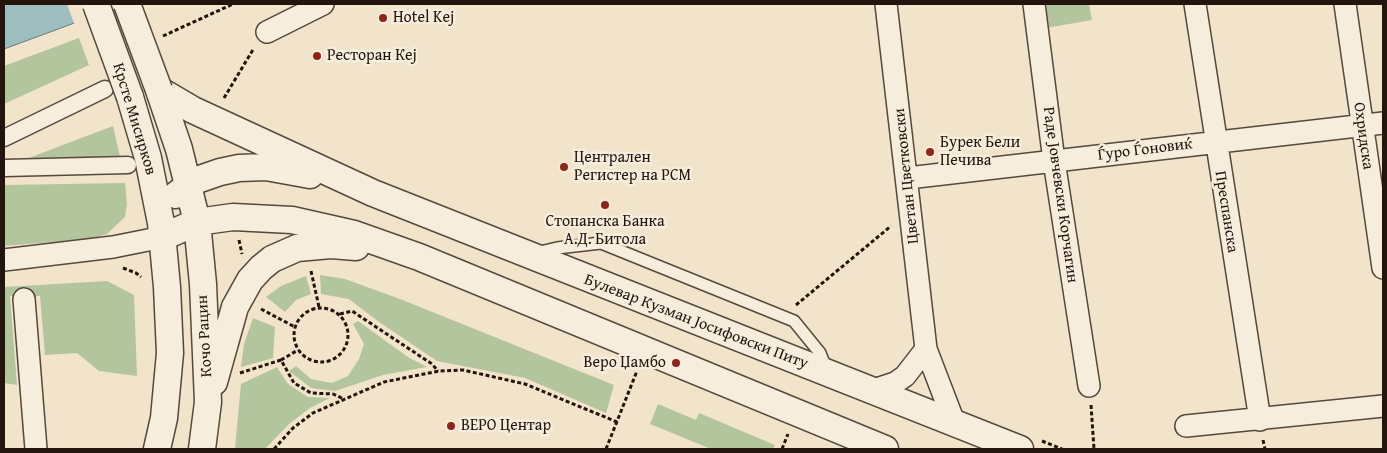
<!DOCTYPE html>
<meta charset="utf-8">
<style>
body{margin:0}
#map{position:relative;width:1387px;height:453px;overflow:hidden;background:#f1e4ca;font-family:"Gentium Book Plus",serif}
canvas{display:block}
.frame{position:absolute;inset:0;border:5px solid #23140d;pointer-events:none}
</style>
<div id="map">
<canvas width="1387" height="453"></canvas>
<div class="frame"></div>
</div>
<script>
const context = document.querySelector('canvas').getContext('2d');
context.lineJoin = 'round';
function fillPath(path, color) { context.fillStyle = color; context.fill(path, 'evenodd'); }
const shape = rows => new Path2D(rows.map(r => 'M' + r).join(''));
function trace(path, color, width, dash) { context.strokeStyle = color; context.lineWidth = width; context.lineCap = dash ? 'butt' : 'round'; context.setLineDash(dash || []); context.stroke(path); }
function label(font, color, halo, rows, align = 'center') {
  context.font = font + ' "Gentium Book Plus",serif'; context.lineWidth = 5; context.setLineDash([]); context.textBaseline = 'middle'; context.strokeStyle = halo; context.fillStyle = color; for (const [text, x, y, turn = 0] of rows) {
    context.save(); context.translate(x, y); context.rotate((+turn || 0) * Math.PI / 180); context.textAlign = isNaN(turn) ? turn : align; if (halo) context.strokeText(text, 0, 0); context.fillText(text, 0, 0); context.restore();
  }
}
const green = shape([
 [1042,4,1089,4,1092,20,1046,28],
 [79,38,89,65,4,104,4,66],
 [113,126,121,161,13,164],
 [125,183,127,204,125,217,107,234,90,239,4,246,4,185],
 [320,275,345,279,400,299,614,385,606,413,525,378,437,361,379,322,349,299,321,294],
 [306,276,311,294,296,300,285,312,266,297,281,286],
 [107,281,134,295,137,376,99,371,77,353,45,355,40,296,10,296,17,385,4,383,4,287],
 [253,318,275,327,273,358,241,367,244,344],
 [358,321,408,357,427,367,383,375,335,391,311,388,289,371,296,366,311,379,332,383,348,376,359,359,364,344,353,324],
 [277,367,288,384,308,397,330,398,310,408,289,424,265,449,235,449,241,384],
 [658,404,696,420,699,413,775,445,773,449,711,449,650,424]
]);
const water = shape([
 [4,4,126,4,4,49,4,4]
]);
const pier = shape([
 [67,4,129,4,75,26]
]);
const path = shape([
 [163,36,233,4],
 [224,98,254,48],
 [239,240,242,254],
 [123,268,136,273,141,277],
 [311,271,319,307],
 [796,305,891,226],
 '294 335a27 27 0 1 1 54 0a27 27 0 1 1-54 0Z',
 [261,309,295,327],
 [340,314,352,311,432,364,438,371],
 [281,360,298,350],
 [240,373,281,360,294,383,311,393,333,394,344,399],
 [1091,405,1094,449],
 [1263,440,1265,449],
 [1042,441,1062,449],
 [274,449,293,428,313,413,384,382,439,371,463,370,525,384,617,422],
 [606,449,637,371],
 [782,449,788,434]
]);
const service = shape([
 [536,253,557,248,601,243,794,321,820,353,826,368]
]);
const pedestrian = shape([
 [4,138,105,89],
 [4,168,128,165]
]);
const minor = shape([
 [886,4,926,349,954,422],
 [1034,4,1054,161,1089,386],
 [1195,4,1260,420],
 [1345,4,1383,268],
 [267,32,323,4],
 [908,178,1383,123],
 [4,260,113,247,163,237],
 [24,299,36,449],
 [871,391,895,383,905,376,926,349],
 [1186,426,1383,406]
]);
const tertiary = shape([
 [159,90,193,110,373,193,1020,449],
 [159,90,179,149,197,222,203,284,208,402,202,449],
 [130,97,148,158,161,223,167,287,170,353,164,418,157,449],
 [176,195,194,181,220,172,239,168,266,167,310,175],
 [163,237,197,222,233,217,292,220,354,234,419,257,885,449],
 [214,382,235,307,250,280,261,268,272,259,297,248,331,245,356,247]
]);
const tertiaryBridge = shape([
 [96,4,130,97],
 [127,4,159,90]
]);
const markers = [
 [383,18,5,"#8f2418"],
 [317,56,5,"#8f2418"],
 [930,152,5,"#8f2418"],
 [564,167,5,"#8f2418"],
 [605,205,5,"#8f2418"],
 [676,363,5,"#8f2418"],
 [451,426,5,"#8f2418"]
];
const poiNames = [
 ["Hotel Kej",393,18],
 ["Ресторан Кej",327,56],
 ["Бурек Бели",940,143],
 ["Печива",940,161],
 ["Централен",574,158],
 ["Регистер на РСМ",574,176],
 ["Стопанска Банка",605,222,"center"],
 ["А.Д. Битола",605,240,"center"],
 ["Веро Џамбо",666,363,"right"],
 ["ВЕРО Центар",461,426]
];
const streetNames = [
 ["Крсте Мисирков",134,119,73],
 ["Охридска",1363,136,82],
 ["Ѓуро Ѓоновиќ",1145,150,-7],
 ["Цветан Цветковски",907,176,-96],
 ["Раде Јовчевски Корчагин",1060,195,82],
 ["Преспанска",1226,212,81],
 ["Булевар Кузман Јосифовски Питу",696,322,21],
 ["Кочо Рацин",205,336,-93]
];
fillPath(green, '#b3c59c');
fillPath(water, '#9dbdbf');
trace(water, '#6c7978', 1);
fillPath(pier, '#f1e4ca');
trace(service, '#56483c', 14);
trace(pedestrian, '#56483c', 19);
trace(minor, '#56483c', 24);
trace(tertiary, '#56483c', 29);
trace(path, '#23140d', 3, [4, 2.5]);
trace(service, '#f6eddd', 11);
trace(pedestrian, '#f6eddd', 16);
trace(minor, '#f6eddd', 21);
trace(tertiary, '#f6eddd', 26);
trace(tertiaryBridge, '#56483c', 29, []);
trace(tertiaryBridge, '#f6eddd', 26);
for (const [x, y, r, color] of markers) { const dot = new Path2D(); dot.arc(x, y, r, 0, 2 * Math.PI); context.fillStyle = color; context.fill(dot); trace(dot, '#f6eddd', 2); }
label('16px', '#23140d', '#f6eddd', poiNames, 'left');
label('16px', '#23140d', '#f6eddd', streetNames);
</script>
